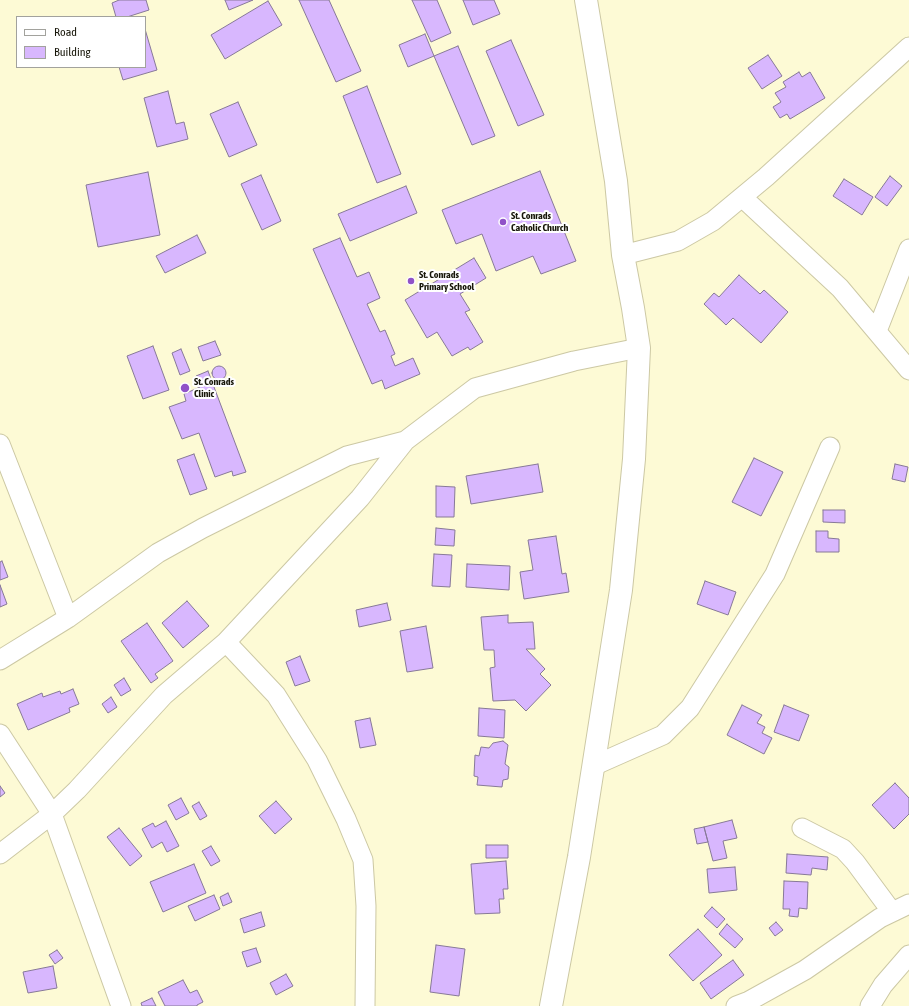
<!DOCTYPE html>
<style>
body{margin:0}
#map{position:relative;width:909px;height:1006px;overflow:hidden;background:#fdfad5;font-family:"Asap Condensed",sans-serif}
canvas{display:block}
.legend{position:absolute;left:16px;top:16px;width:130px;height:52px;box-sizing:border-box;background:#fff;border:1px solid #a2a29d;margin:0;padding:5px 7px;list-style:none;font-size:12px;color:#171609}
.legend li{display:flex;align-items:center;gap:8px;height:20px}
.legend b{width:20px;border:1px solid #a2a29d}
</style>
<div id="map">
<canvas width="909" height="1006"></canvas>
<ul class="legend">
<li><b style="height:5px;background:#fff"></b>Road</li>
<li><b style="height:11px;background:#d8b7fe"></b>Building</li>
</ul>
</div>
<script>
const context = document.querySelector('canvas').getContext('2d');
context.lineJoin = 'round';
function fillPath(path, color) { context.fillStyle = color; context.fill(path, 'evenodd'); }
const shape = rows => new Path2D(rows.map(r => 'M' + r).join(''));
function trace(path, color, width, dash) { context.strokeStyle = color; context.lineWidth = width; context.lineCap = dash ? 'butt' : 'round'; context.setLineDash(dash || []); context.stroke(path); }
function label(font, color, halo, rows, align = 'center') {
  context.font = font + ' "Asap Condensed",sans-serif'; context.lineWidth = 4; context.setLineDash([]); context.textBaseline = 'middle'; context.strokeStyle = halo; context.fillStyle = color; for (const [text, x, y, turn = 0] of rows) {
    context.save(); context.translate(x, y); context.rotate((+turn || 0) * Math.PI / 180); context.textAlign = isNaN(turn) ? turn : align; if (halo) context.strokeText(text, 0, 0); context.fillText(text, 0, 0); context.restore();
  }
}
const building = shape([
 [119,0,146,0,149,10,127,17,116,17,112,3,119,0],
 [225,0,253,0,229,10,225,0],
 [299,0,329,0,361,71,336,82,299,0],
 [412,0,437,0,451,33,431,42,412,0],
 [463,0,494,0,500,14,473,25,463,0],
 [268,1,282,25,225,59,211,35,268,1],
 [145,29,157,70,123,80,119,67,145,67,145,29],
 [425,34,434,56,408,67,399,45,425,34],
 [511,40,544,115,518,126,486,51,511,40],
 [458,46,495,136,472,145,434,56,458,46],
 [768,55,782,76,762,89,748,68,768,55],
 [799,72,802,77,810,72,825,98,790,119,787,114,780,118,773,107,781,102,775,93,786,87,783,82,799,72],
 [367,86,401,174,377,183,343,96,367,86],
 [168,91,176,124,184,122,188,139,157,147,144,98,168,91],
 [238,102,257,145,229,157,210,114,238,102],
 [540,171,576,261,541,274,533,256,496,271,482,234,456,244,442,210,540,171],
 [148,172,160,235,98,247,86,185,148,172],
 [261,175,281,221,262,230,241,184,261,175],
 [890,176,902,186,887,206,875,197,890,176],
 [844,179,873,197,862,215,833,196,844,179],
 [406,186,417,213,350,241,338,214,406,186],
 [197,235,206,253,165,273,156,256,197,235],
 [340,238,357,277,369,272,380,298,367,304,380,332,385,330,395,354,391,356,395,366,413,358,420,374,385,389,382,380,372,384,313,249,340,238],
 [474,258,486,278,460,294,470,310,465,312,483,342,470,350,468,347,452,356,437,332,427,338,405,300,474,258],
 [739,275,760,294,764,290,788,312,761,343,733,318,726,325,704,304,714,293,719,297,739,275],
 [215,341,221,355,203,361,198,347,215,341],
 [153,346,169,390,143,399,127,356,153,346],
 [181,349,190,371,180,375,172,353,181,349],
 '212 373a7 7 0 1 1 14 0a7 7 0 1 1-14 0Z',
 [208,371,246,472,233,476,232,471,215,477,199,433,182,439,169,407,186,401,184,394,200,387,196,376,208,371],
 [194,454,207,489,190,495,177,460,194,454],
 [754,458,783,472,761,516,732,502,754,458],
 [538,464,543,492,471,504,466,476,538,464],
 [895,464,908,467,905,482,892,479,895,464],
 [436,486,455,487,454,517,436,517,436,486],
 [823,510,845,510,845,523,823,522,823,510],
 [436,528,455,530,454,546,435,545,436,528],
 [816,531,828,531,828,538,839,539,839,552,816,552,816,531],
 [556,536,562,574,566,573,569,592,524,599,520,572,533,570,528,540,556,536],
 [434,554,452,555,450,587,432,586,434,554],
 [2,561,8,577,0,580,0,562,2,561],
 [467,564,510,566,509,590,466,587,467,564],
 [705,581,736,592,728,615,697,604,705,581],
 [0,585,7,604,0,607,0,585],
 [187,601,209,626,183,648,162,623,187,601],
 [387,603,391,620,359,627,356,610,387,603],
 [508,615,508,623,533,622,535,649,526,649,545,669,540,674,551,685,526,711,515,700,493,701,490,668,495,667,494,650,484,650,481,617,508,615],
 [147,623,173,661,155,674,158,678,151,683,121,641,147,623],
 [426,626,433,668,407,672,400,631,426,626],
 [300,656,310,681,295,686,286,662,300,656],
 [124,678,131,690,121,696,114,685,124,678],
 [73,689,79,704,69,708,70,712,28,730,17,704,42,693,43,697,60,691,61,694,73,689],
 [111,697,117,707,108,713,102,704,111,697],
 [742,705,762,715,757,723,765,727,762,733,772,738,764,754,727,735,742,705],
 [784,705,809,715,799,741,774,732,784,705],
 [479,708,505,710,504,738,478,736,479,708],
 [370,718,376,745,360,748,355,721,370,718],
 [503,741,508,745,505,764,509,767,508,779,503,780,502,787,477,785,478,777,474,776,475,755,479,756,481,747,489,748,493,743,503,741],
 [895,783,909,798,909,814,894,829,872,805,895,783],
 [0,786,5,793,0,797,0,786],
 [181,798,189,813,176,820,168,805,181,798],
 [276,801,292,819,275,834,259,816,276,801],
 [199,802,207,816,200,820,192,806,199,802],
 [732,820,737,838,723,841,727,858,713,861,704,827,732,820],
 [166,821,179,846,167,852,162,842,152,848,142,829,153,823,155,827,166,821],
 [704,827,708,842,697,844,694,829,704,827],
 [119,828,142,856,130,866,107,837,119,828],
 [486,845,508,845,508,858,486,858,486,845],
 [211,846,220,861,211,866,202,851,211,846],
 [787,854,828,857,827,870,812,868,811,875,786,873,787,854],
 [506,861,508,889,503,889,504,899,499,899,500,913,475,914,471,864,506,861],
 [194,864,206,893,163,912,150,882,194,864],
 [735,867,737,890,709,893,707,869,735,867],
 [784,881,808,882,807,909,799,908,798,917,789,916,790,909,783,909,784,881],
 [228,893,232,902,223,906,220,897,228,893],
 [214,895,220,909,195,921,188,906,214,895],
 [712,907,725,919,717,928,704,916,712,907],
 [261,912,265,926,244,933,240,919,261,912],
 [776,922,783,930,775,936,769,928,776,922],
 [727,924,743,939,735,948,719,934,727,924],
 [698,929,722,955,693,981,669,955,698,929],
 [436,945,465,949,459,996,430,992,436,945],
 [256,948,261,962,247,967,242,952,256,948],
 [57,950,63,958,55,964,49,955,57,950],
 [733,960,744,975,711,999,700,983,733,960],
 [53,966,57,988,28,993,23,972,53,966],
 [286,974,293,986,276,995,270,983,286,974],
 [183,980,190,993,197,990,203,1002,197,1005,197,1006,165,1006,158,992,183,980],
 [152,998,156,1006,142,1006,141,1003,152,998]
]);
const minor = shape([
 [742,197,840,288,909,370],
 [623,255,678,241,713,221,766,177,909,47],
 [877,331,909,249],
 [0,444,68,618],
 [226,642,276,695,317,760,346,819,363,860,366,906,365,1006],
 [0,660,68,618,158,553,203,528,347,456,405,441],
 [0,734,52,814,121,1006],
 [593,766,663,735,690,708,775,574,830,447],
 [802,828,843,849,855,862,892,912],
 [0,854,52,814,77,790,164,695,226,642,360,498,405,441,475,388,574,361,639,348],
 [736,1006,749,1001,805,970,880,918,909,904],
 [870,1006,883,985,909,955]
]);
const secondary = shape([
 [551,1006,579,857,621,590,634,459,639,348,633,308,623,255,616,181,586,0]
]);
const markers = [
 [503,222,4,"#9052c8"],
 [411,281,4,"#9052c8"],
 [185,388,5,"#9052c8"]
];
const poiNames = [
 ["St. Conrads",511,216],
 ["Catholic Church",511,228],
 ["St. Conrads",419,275],
 ["Primary School",419,287],
 ["St. Conrads",194,382],
 ["Clinic",194,394]
];
fillPath(building, '#d8b7fe');
trace(building, '#877997', 1);
trace(minor, '#ccc8a4', 21);
trace(secondary, '#ccc8a4', 24);
trace(minor, '#fff', 19);
trace(secondary, '#fff', 22);
for (const [x, y, r, color] of markers) { const dot = new Path2D(); dot.arc(x, y, r, 0, 2 * Math.PI); context.fillStyle = color; context.fill(dot); trace(dot, '#fff', 1.5); }
label('bold 10px', '#171609', '#fff', poiNames, 'left');
</script>
